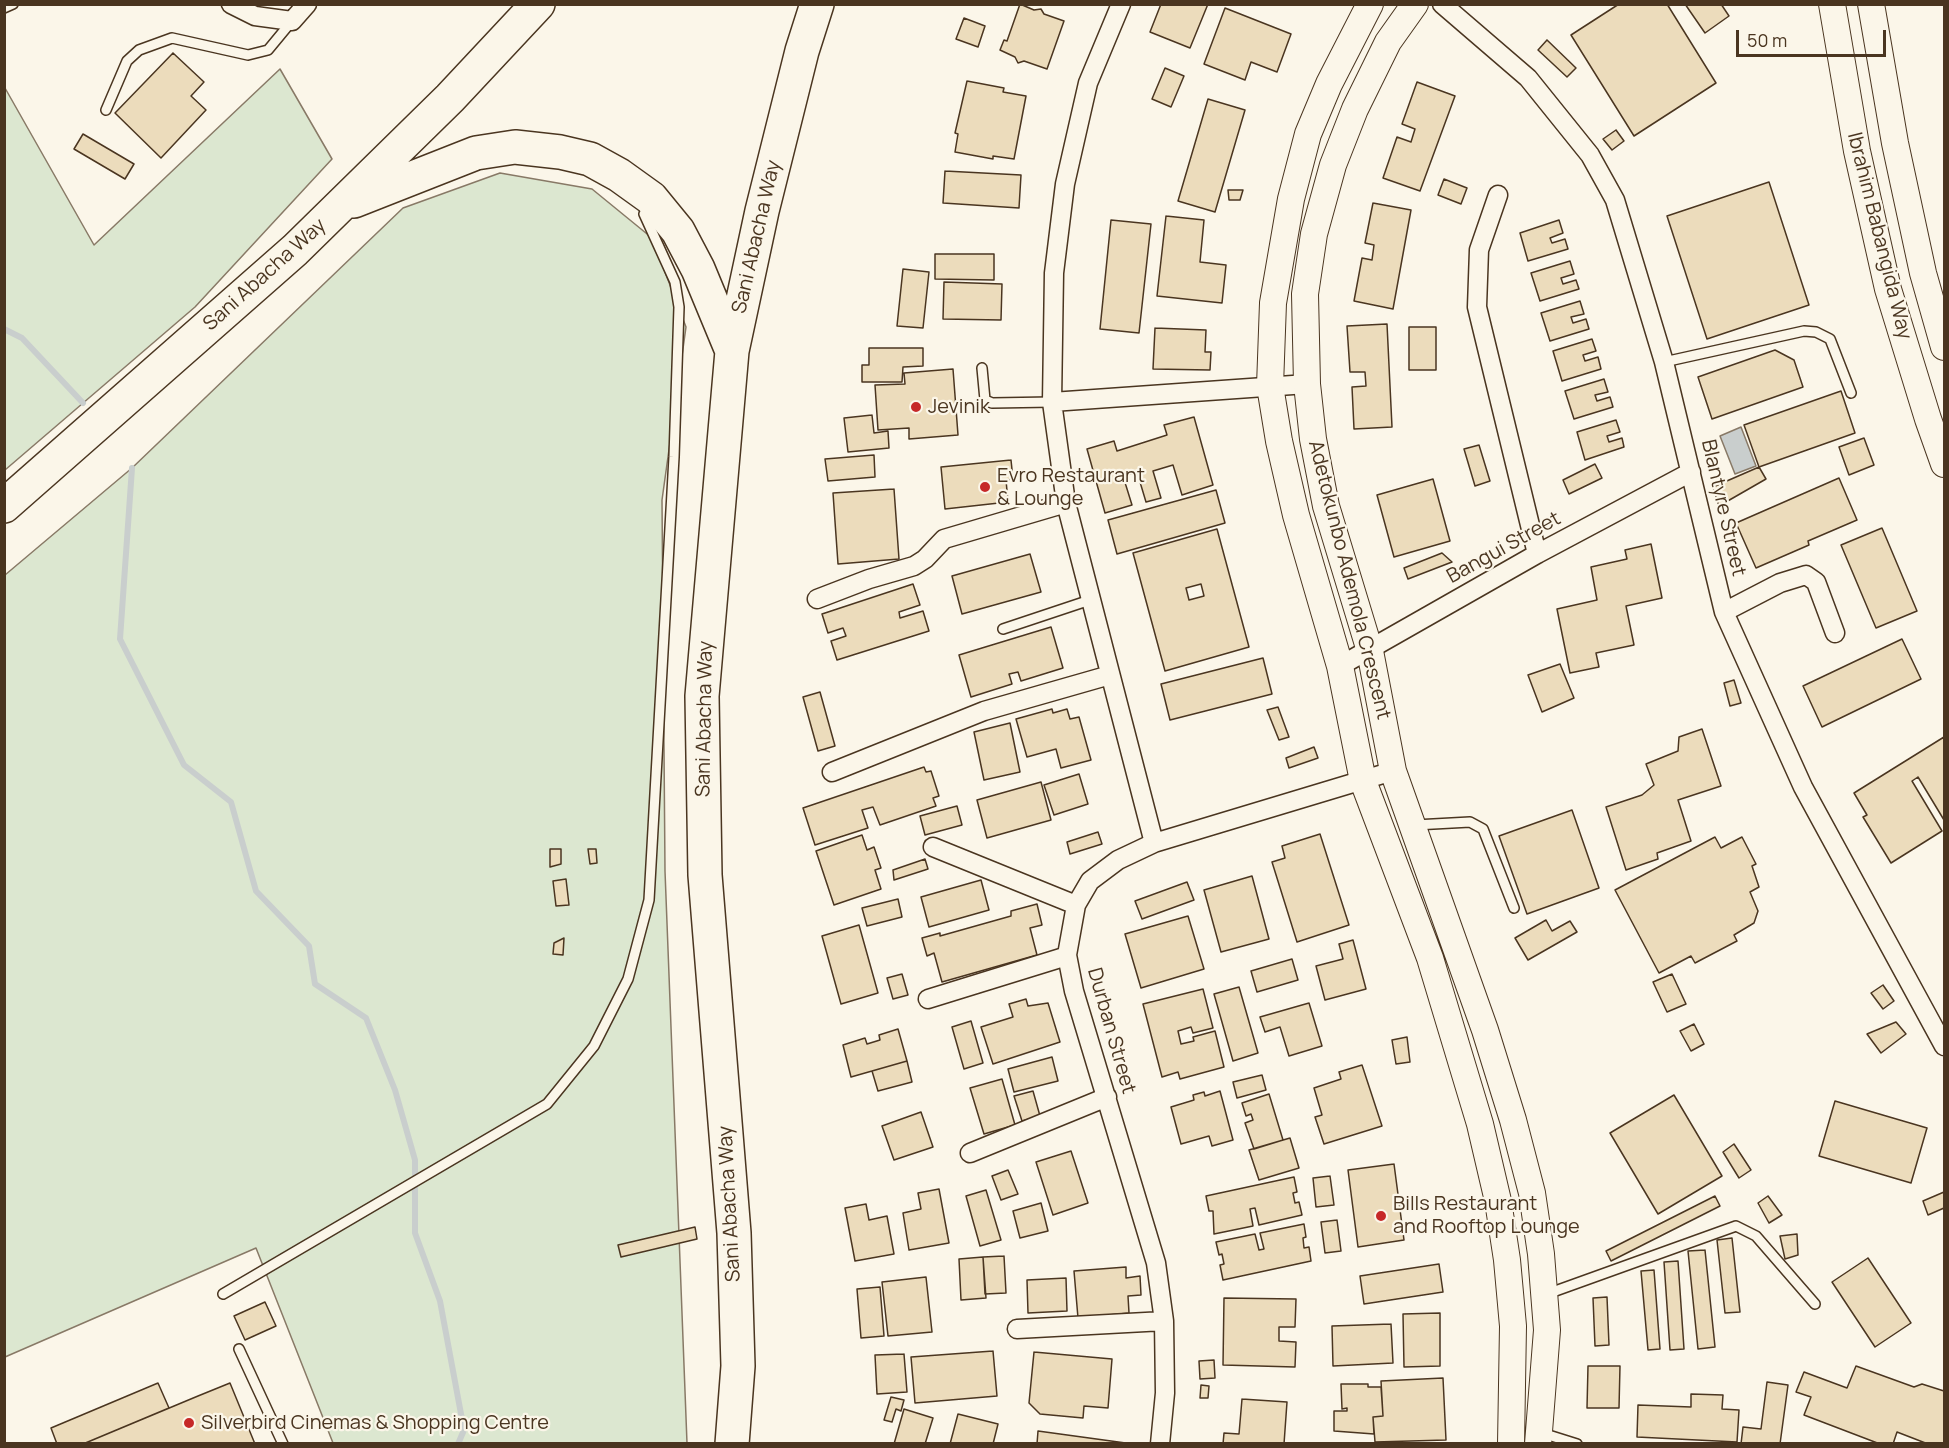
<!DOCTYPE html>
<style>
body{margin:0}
#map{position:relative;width:1949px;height:1448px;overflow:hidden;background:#fbf6e9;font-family:Manrope,sans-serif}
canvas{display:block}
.frame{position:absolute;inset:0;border:6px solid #4a3520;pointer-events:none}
.scale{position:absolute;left:1736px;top:30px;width:150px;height:27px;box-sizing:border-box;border:3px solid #4a3520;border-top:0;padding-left:8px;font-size:18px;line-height:21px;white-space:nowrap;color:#4a3520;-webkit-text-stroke:4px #fbf6e9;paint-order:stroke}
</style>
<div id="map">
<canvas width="1949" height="1448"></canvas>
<div class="frame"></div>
<div class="scale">50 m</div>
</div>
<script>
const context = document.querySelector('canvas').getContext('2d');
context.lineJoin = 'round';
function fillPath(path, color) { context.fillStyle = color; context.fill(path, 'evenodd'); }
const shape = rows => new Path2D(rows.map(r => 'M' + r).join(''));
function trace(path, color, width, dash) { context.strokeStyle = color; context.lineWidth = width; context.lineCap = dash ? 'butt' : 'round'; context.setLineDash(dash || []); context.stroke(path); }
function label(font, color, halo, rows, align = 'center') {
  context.font = font + ' Manrope,sans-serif'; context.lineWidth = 4.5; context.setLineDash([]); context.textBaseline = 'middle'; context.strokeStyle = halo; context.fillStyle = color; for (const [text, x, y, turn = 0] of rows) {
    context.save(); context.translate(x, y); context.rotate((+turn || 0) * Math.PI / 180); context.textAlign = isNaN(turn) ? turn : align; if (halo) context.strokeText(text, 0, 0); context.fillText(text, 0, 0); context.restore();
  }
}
const green = shape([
 [280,69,332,159,195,307,5,470,5,88,94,245,280,69],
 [500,173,592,189,652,238,686,327,662,500,665,871,687,1443,333,1443,256,1248,5,1357,5,575,132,468,403,208,500,173]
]);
const water = shape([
 [1741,427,1756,466,1735,474,1720,436,1741,427]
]);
const stream = shape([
 [4,329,22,338,83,403],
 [132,468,120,639,184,765,231,802,256,891,309,946,315,984,366,1018,395,1090,415,1160,415,1233,440,1301,464,1430,458,1444]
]);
const building = shape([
 [1020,4,1034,10,1041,9,1044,14,1064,21,1047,69,1024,61,1018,63,1015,57,1000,50,1004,40,1007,41,1020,4],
 [1161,4,1208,4,1190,48,1150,32,1161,4],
 [1619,4,1667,4,1716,83,1634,136,1571,35,1619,4],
 [1685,4,1721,4,1729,16,1705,33,1685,4],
 [1225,8,1291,34,1277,72,1251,62,1245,80,1204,64,1225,8],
 [964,18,985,26,978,47,956,39,964,18],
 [1547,40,1576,68,1567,77,1538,50,1547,40],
 [173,53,204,82,191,96,206,110,161,158,115,113,173,53],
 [1165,68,1184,76,1171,107,1152,99,1165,68],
 [967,81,1004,88,1003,92,1026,96,1014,159,993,156,993,159,955,152,958,134,955,133,967,81],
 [1417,82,1455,96,1420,191,1383,178,1397,137,1411,142,1415,129,1402,124,1417,82],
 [1208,99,1245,110,1215,212,1178,201,1208,99],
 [1616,130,1624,141,1612,150,1603,139,1616,130],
 [83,134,134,164,125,179,74,149,83,134],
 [945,171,1021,175,1019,208,943,203,945,171],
 [1444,179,1467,188,1461,204,1438,195,1444,179],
 [1769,182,1809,305,1707,339,1667,216,1769,182],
 [1228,190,1243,190,1240,200,1229,200,1228,190],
 [1373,203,1411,210,1393,309,1354,301,1362,258,1372,260,1374,245,1365,243,1373,203],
 [1166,216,1204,220,1200,262,1226,265,1222,303,1157,296,1166,216],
 [1111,220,1151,224,1139,333,1100,329,1111,220],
 [1559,220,1563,233,1550,238,1552,243,1565,239,1568,249,1528,261,1520,233,1559,220],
 [935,254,994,254,994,280,935,279,935,254],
 [1570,261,1574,274,1561,278,1563,284,1576,280,1579,289,1540,301,1531,273,1570,261],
 [903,269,929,272,923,328,897,326,903,269],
 [944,282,1002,284,1001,320,943,319,944,282],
 [1580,301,1584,314,1571,317,1573,323,1586,319,1589,329,1550,341,1541,313,1580,301],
 [1387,324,1392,427,1354,429,1352,387,1366,386,1365,372,1350,372,1347,326,1387,324],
 [1409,327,1436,327,1436,370,1409,370,1409,327],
 [1155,328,1206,330,1205,352,1211,352,1210,370,1153,369,1155,328],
 [1592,339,1596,351,1583,355,1585,361,1598,357,1601,369,1562,381,1553,351,1592,339],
 [869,348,923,348,923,366,903,367,902,382,862,382,862,365,869,365,869,348],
 [1775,350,1794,360,1803,387,1712,419,1698,377,1775,350],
 [953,369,958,435,909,439,909,428,878,430,875,385,905,384,904,373,953,369],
 [1604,379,1608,392,1595,395,1597,401,1610,397,1613,407,1574,419,1565,391,1604,379],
 [1841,391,1855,433,1759,467,1744,425,1841,391],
 [872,415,874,433,888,431,889,448,848,452,844,418,872,415],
 [1194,417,1213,485,1182,495,1173,465,1153,471,1161,498,1146,502,1137,472,1123,476,1132,505,1105,513,1087,449,1114,441,1117,451,1167,435,1164,425,1194,417],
 [1616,420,1620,432,1607,436,1609,442,1622,438,1624,447,1585,460,1577,432,1616,420],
 [1864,438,1874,465,1849,475,1839,447,1864,438],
 [1479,445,1490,481,1475,486,1464,449,1479,445],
 [874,455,875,477,828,481,825,459,874,455],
 [1011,460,1013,479,1006,480,1008,502,945,509,941,467,1011,460],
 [1595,464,1602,478,1569,494,1563,480,1595,464],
 [1759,467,1766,479,1719,506,1713,487,1759,467],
 [1839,478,1857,520,1808,541,1809,545,1756,568,1736,523,1839,478],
 [1433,479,1450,541,1394,557,1377,495,1433,479],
 [894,489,899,559,838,564,833,493,894,489],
 [1216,490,1225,523,1117,554,1108,520,1216,490],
 [1882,528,1917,611,1876,628,1841,545,1882,528],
 [1217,529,1249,647,1165,671,1133,553,1217,529],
 [1201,584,1204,596,1189,600,1186,588,1201,584],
 [1651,544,1662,598,1626,606,1634,645,1596,653,1599,667,1570,673,1557,609,1597,600,1591,567,1627,559,1625,550,1651,544],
 [1442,553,1452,562,1408,579,1404,568,1442,553],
 [1030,554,1041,592,962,614,952,576,1030,554],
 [913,584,920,605,899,612,900,618,923,611,929,631,837,660,831,641,846,636,843,628,828,633,822,614,913,584],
 [1051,627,1063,668,1021,681,1018,672,1009,674,1012,684,971,697,959,655,1051,627],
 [1902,639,1921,679,1822,727,1803,686,1902,639],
 [1263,658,1272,694,1170,720,1161,684,1263,658],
 [1560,664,1574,698,1542,712,1528,675,1560,664],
 [1734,680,1741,703,1730,706,1724,683,1734,680],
 [820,692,835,746,818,751,803,697,820,692],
 [1278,707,1289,737,1279,740,1267,710,1278,707],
 [1052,709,1053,713,1067,709,1070,719,1079,717,1091,760,1061,768,1056,749,1027,757,1016,719,1052,709],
 [1010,723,1020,772,984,780,974,732,1010,723],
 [1702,729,1721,786,1678,800,1691,841,1657,853,1658,859,1626,870,1606,807,1642,795,1654,785,1646,764,1678,751,1679,737,1702,729],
 [1944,737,1944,820,1918,777,1912,781,1942,831,1891,863,1863,817,1867,815,1854,793,1944,737],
 [1314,747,1318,758,1289,768,1286,758,1314,747],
 [924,767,926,772,931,771,939,796,933,798,936,806,880,825,873,807,862,810,868,828,815,845,803,808,924,767],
 [1079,774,1088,804,1054,815,1044,785,1079,774],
 [1041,782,1051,820,987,838,977,800,1041,782],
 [957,806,962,825,925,835,920,816,957,806],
 [1572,810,1599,888,1527,914,1499,836,1572,810],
 [1098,832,1102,844,1070,854,1067,842,1098,832],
 [1320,834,1349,925,1297,942,1272,862,1285,858,1282,846,1320,834],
 [862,835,867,850,874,847,881,868,875,870,881,889,834,905,816,851,862,835],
 [1715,837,1721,848,1742,837,1756,864,1752,866,1759,887,1750,892,1758,911,1754,923,1734,935,1737,941,1695,963,1691,956,1659,973,1615,890,1715,837],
 [550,849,561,849,561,864,550,867,550,849],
 [588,849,596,849,597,863,590,864,588,849],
 [925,859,928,869,894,880,893,870,925,859],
 [1252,876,1269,939,1221,952,1204,890,1252,876],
 [566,879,569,905,556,906,553,881,566,879],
 [981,880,989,910,929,927,921,897,981,880],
 [1187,882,1194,900,1142,919,1135,901,1187,882],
 [898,899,902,917,867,926,862,908,898,899],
 [1037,904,1042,925,1030,928,1037,955,942,982,934,953,927,956,922,938,940,933,940,936,1011,916,1011,911,1037,904],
 [1188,916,1204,969,1141,988,1125,934,1188,916],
 [1546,920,1552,931,1570,921,1577,932,1528,960,1515,938,1546,920],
 [859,925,878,993,841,1004,822,936,859,925],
 [564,938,563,955,553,954,554,943,564,938],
 [1353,940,1366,989,1325,1000,1316,966,1343,959,1339,944,1353,940],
 [1292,959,1298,980,1257,992,1251,971,1292,959],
 [902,974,908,995,893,999,887,978,902,974],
 [1672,974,1686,1004,1667,1012,1653,982,1672,974],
 [1883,985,1894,1001,1883,1009,1871,993,1883,985],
 [1239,987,1258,1053,1233,1061,1214,994,1239,987],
 [1203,989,1213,1028,1193,1033,1191,1027,1178,1031,1181,1044,1194,1041,1193,1037,1215,1031,1224,1067,1180,1079,1178,1072,1162,1077,1143,1004,1203,989],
 [1026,999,1028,1006,1048,1003,1060,1042,993,1064,981,1027,1013,1017,1009,1004,1026,999],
 [1309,1003,1322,1046,1289,1056,1280,1027,1265,1032,1260,1017,1309,1003],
 [971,1021,983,1063,964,1069,952,1027,971,1021],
 [1896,1022,1906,1034,1881,1053,1867,1034,1896,1022],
 [1694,1024,1704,1044,1691,1051,1680,1031,1694,1024],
 [898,1029,907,1061,851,1077,843,1045,865,1038,867,1044,880,1040,879,1035,898,1029],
 [1407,1037,1410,1062,1396,1064,1392,1040,1407,1037],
 [1052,1057,1058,1081,1014,1092,1008,1069,1052,1057],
 [907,1061,912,1082,878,1091,872,1071,907,1061],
 [1362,1065,1382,1126,1324,1144,1315,1117,1322,1115,1314,1088,1341,1079,1339,1072,1362,1065],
 [1262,1075,1266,1090,1237,1098,1233,1082,1262,1075],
 [1002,1079,1015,1125,984,1134,970,1088,1002,1079],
 [1033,1091,1040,1116,1022,1121,1014,1096,1033,1091],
 [1220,1091,1233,1140,1212,1146,1209,1136,1181,1144,1171,1107,1194,1100,1193,1095,1204,1092,1205,1096,1220,1091],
 [1269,1094,1283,1140,1254,1149,1245,1123,1253,1120,1251,1114,1246,1116,1242,1103,1269,1094],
 [1674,1095,1722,1176,1658,1214,1610,1133,1674,1095],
 [1835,1101,1927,1128,1911,1183,1819,1156,1835,1101],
 [921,1112,933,1147,894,1160,882,1126,921,1112],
 [1290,1138,1299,1168,1259,1180,1249,1150,1290,1138],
 [1734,1144,1751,1170,1739,1178,1723,1152,1734,1144],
 [1071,1151,1088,1203,1053,1215,1036,1162,1071,1151],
 [1394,1164,1404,1240,1358,1247,1348,1170,1394,1164],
 [1008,1170,1018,1194,1001,1200,992,1176,1008,1170],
 [1330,1176,1334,1205,1316,1207,1313,1178,1330,1176],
 [1294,1177,1297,1192,1293,1193,1295,1203,1299,1202,1302,1215,1259,1225,1255,1208,1250,1209,1253,1226,1214,1234,1213,1211,1209,1211,1206,1196,1294,1177],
 [939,1189,949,1243,909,1250,903,1213,921,1209,918,1193,939,1189],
 [986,1190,1001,1240,980,1246,966,1196,986,1190],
 [1944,1192,1944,1208,1928,1215,1923,1201,1944,1192],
 [1715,1196,1720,1206,1611,1261,1606,1251,1715,1196],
 [1768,1196,1782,1215,1769,1223,1758,1203,1768,1196],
 [1041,1203,1048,1231,1020,1238,1013,1211,1041,1203],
 [866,1204,869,1220,887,1216,894,1254,855,1261,845,1208,866,1204],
 [1337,1220,1341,1251,1325,1253,1321,1222,1337,1220],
 [1304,1224,1306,1237,1303,1238,1304,1248,1309,1247,1311,1261,1223,1280,1220,1265,1224,1264,1222,1254,1219,1255,1216,1242,1255,1234,1259,1250,1264,1249,1260,1233,1304,1224],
 [695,1227,697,1239,621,1257,618,1245,695,1227],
 [1797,1234,1798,1255,1785,1259,1780,1236,1797,1234],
 [1732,1238,1740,1312,1725,1313,1717,1240,1732,1238],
 [1705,1250,1715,1347,1698,1349,1688,1251,1705,1250],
 [1004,1256,1006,1293,985,1294,983,1257,1004,1256],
 [983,1257,986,1298,961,1300,959,1259,983,1257],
 [1868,1258,1911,1323,1875,1347,1832,1282,1868,1258],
 [1678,1261,1684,1349,1670,1350,1664,1262,1678,1261],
 [1439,1264,1443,1292,1364,1304,1360,1276,1439,1264],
 [1126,1267,1126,1278,1140,1276,1141,1295,1128,1296,1129,1313,1078,1318,1074,1271,1126,1267],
 [1654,1270,1660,1349,1648,1350,1641,1271,1654,1270],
 [926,1277,932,1332,888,1336,882,1282,926,1277],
 [1066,1278,1067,1311,1028,1313,1027,1280,1066,1278],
 [880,1287,884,1336,861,1338,857,1289,880,1287],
 [1607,1297,1609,1345,1595,1346,1593,1298,1607,1297],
 [1224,1298,1296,1299,1295,1327,1279,1327,1279,1341,1296,1342,1295,1367,1223,1365,1224,1298],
 [265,1302,276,1326,245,1340,234,1316,265,1302],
 [1440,1313,1440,1366,1404,1367,1403,1314,1440,1313],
 [1391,1324,1393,1363,1333,1366,1332,1326,1391,1324],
 [993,1351,997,1396,915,1403,911,1357,993,1351],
 [1034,1352,1112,1359,1108,1408,1084,1406,1083,1418,1040,1414,1029,1403,1034,1352],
 [904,1354,907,1392,877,1394,875,1355,904,1354],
 [1214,1360,1215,1378,1200,1379,1199,1361,1214,1360],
 [1588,1366,1620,1366,1619,1408,1587,1408,1588,1366],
 [1856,1366,1914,1387,1922,1384,1944,1391,1944,1444,1928,1444,1897,1432,1893,1444,1880,1444,1804,1415,1811,1397,1796,1392,1804,1372,1847,1388,1856,1366],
 [1443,1378,1446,1440,1375,1442,1373,1417,1383,1416,1381,1381,1443,1378],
 [1767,1382,1788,1385,1780,1444,1741,1444,1743,1427,1761,1429,1767,1382],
 [158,1383,169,1408,83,1444,57,1444,51,1428,158,1383],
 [230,1383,255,1444,83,1444,198,1396,230,1383],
 [1341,1384,1368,1384,1368,1387,1381,1387,1383,1416,1373,1417,1374,1434,1334,1431,1334,1411,1347,1411,1347,1408,1342,1409,1341,1384],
 [1201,1385,1209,1386,1208,1398,1200,1398,1201,1385],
 [1691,1394,1723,1395,1722,1409,1739,1410,1737,1442,1637,1437,1638,1405,1691,1407,1691,1394],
 [891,1397,904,1400,901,1411,896,1409,892,1422,884,1420,891,1397],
 [1242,1399,1287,1402,1284,1444,1223,1444,1224,1433,1239,1434,1242,1399],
 [904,1409,933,1418,925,1444,894,1444,904,1409],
 [958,1414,998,1424,993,1444,950,1444,958,1414],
 [1038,1431,1133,1444,1037,1444,1038,1431]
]);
const service = shape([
 [4,8,13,4],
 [106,110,127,61,139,50,172,38,248,55,268,50,292,21],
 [1664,362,1804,331,1816,332,1830,339,1851,393],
 [982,368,985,400,992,403,1052,402],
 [1003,629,1090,600],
 [1415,825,1470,822,1483,829,1514,908],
 [223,1294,547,1104,594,1046,628,979,649,900,674,457,679,307,675,282,644,214],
 [1547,1294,1736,1226,1756,1236,1815,1304],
 [239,1349,283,1444],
 [1542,1433,1577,1444]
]);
const minor = shape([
 [231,4,255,16,292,21,307,4],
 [1121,4,1088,83,1065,184,1054,273,1052,402,1066,503,1154,843],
 [1442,4,1528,78,1590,155,1615,200,1664,362,1724,612,1803,787,1944,1046],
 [1498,195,1479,250,1477,307,1537,554],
 [1052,402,1307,384],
 [817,599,869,579,914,566,925,559,944,539,1066,503],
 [1724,612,1780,583,1806,575,1816,582,1835,633],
 [1340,666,1537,554,1691,472],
 [832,772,984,711,1110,675],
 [933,847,1076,905],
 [928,999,1067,956],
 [970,1153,1107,1097],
 [1017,1329,1164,1321],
 [1160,1444,1165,1393,1164,1321,1156,1263,1074,991,1067,955,1076,905,1090,881,1118,860,1154,843,1393,771]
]);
const secondary = shape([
 [1370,4,1329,84,1308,134,1291,199,1273,303,1270,386,1279,441,1296,515,1340,666,1363,781,1430,958,1480,1124,1498,1201,1507,1260,1513,1326,1511,1444],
 [1415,4,1388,42,1355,109,1333,165,1314,234,1305,294,1307,384,1313,439,1326,506,1370,651,1393,771,1485,1030,1513,1120,1532,1193,1541,1254,1547,1330,1538,1444],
 [1832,4,1857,151,1888,289,1928,419,1944,464],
 [1871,4,1895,143,1923,273,1944,347]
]);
const motorway = shape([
 [354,201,476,153,515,147,560,152,590,159,619,175,651,198,678,231,698,269,732,351],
 [4,506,295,250,450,98,538,4],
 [732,1444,738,1366,734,1233,705,875,702,696,732,351,762,211,802,51,817,4]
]);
const markers = [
 [916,407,6,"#c62828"],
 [985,487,6,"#c62828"],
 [1381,1216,6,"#c62828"],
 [189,1423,6,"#c62828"]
];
const streetNames = [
 ["Ibrahim Babangida Way",1879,236,76],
 ["Sani Abacha Way",757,237,-77],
 ["Sani Abacha Way",265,275,-42],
 ["Blantyre Street",1723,508,77],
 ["Bangui Street",1504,548,-29],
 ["Adetokunbo Ademola Crescent",1349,580,76],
 ["Sani Abacha Way",705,719,-89],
 ["Durban Street",1111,1031,74],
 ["Sani Abacha Way",730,1204,-93]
];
const poiNames = [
 ["Jevinik",928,407],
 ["Evro Restaurant",997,476],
 ["& Lounge",997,499],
 ["Bills Restaurant",1393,1204],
 ["and Rooftop Lounge",1393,1227],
 ["Silverbird Cinemas & Shopping Centre",201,1423]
];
fillPath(green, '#dce7d0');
trace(green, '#887966', 1.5);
fillPath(water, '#c9cecd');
trace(water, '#887966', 1.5);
trace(stream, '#c9cecd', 6);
fillPath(building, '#ecdcbc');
trace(building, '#4a3520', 1.5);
trace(service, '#4a3520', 12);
trace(minor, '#4a3520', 21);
trace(secondary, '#4a3520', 28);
trace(motorway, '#4a3520', 36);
trace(service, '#fbf6e9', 9);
trace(minor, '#fbf6e9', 18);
trace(secondary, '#fbf6e9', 26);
trace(motorway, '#fbf6e9', 33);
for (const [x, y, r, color] of markers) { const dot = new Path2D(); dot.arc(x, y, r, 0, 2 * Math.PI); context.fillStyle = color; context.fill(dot); trace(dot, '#fbf6e9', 2); }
label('20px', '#4a3520', '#fbf6e9', streetNames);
label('20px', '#4a3520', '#fbf6e9', poiNames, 'left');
</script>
